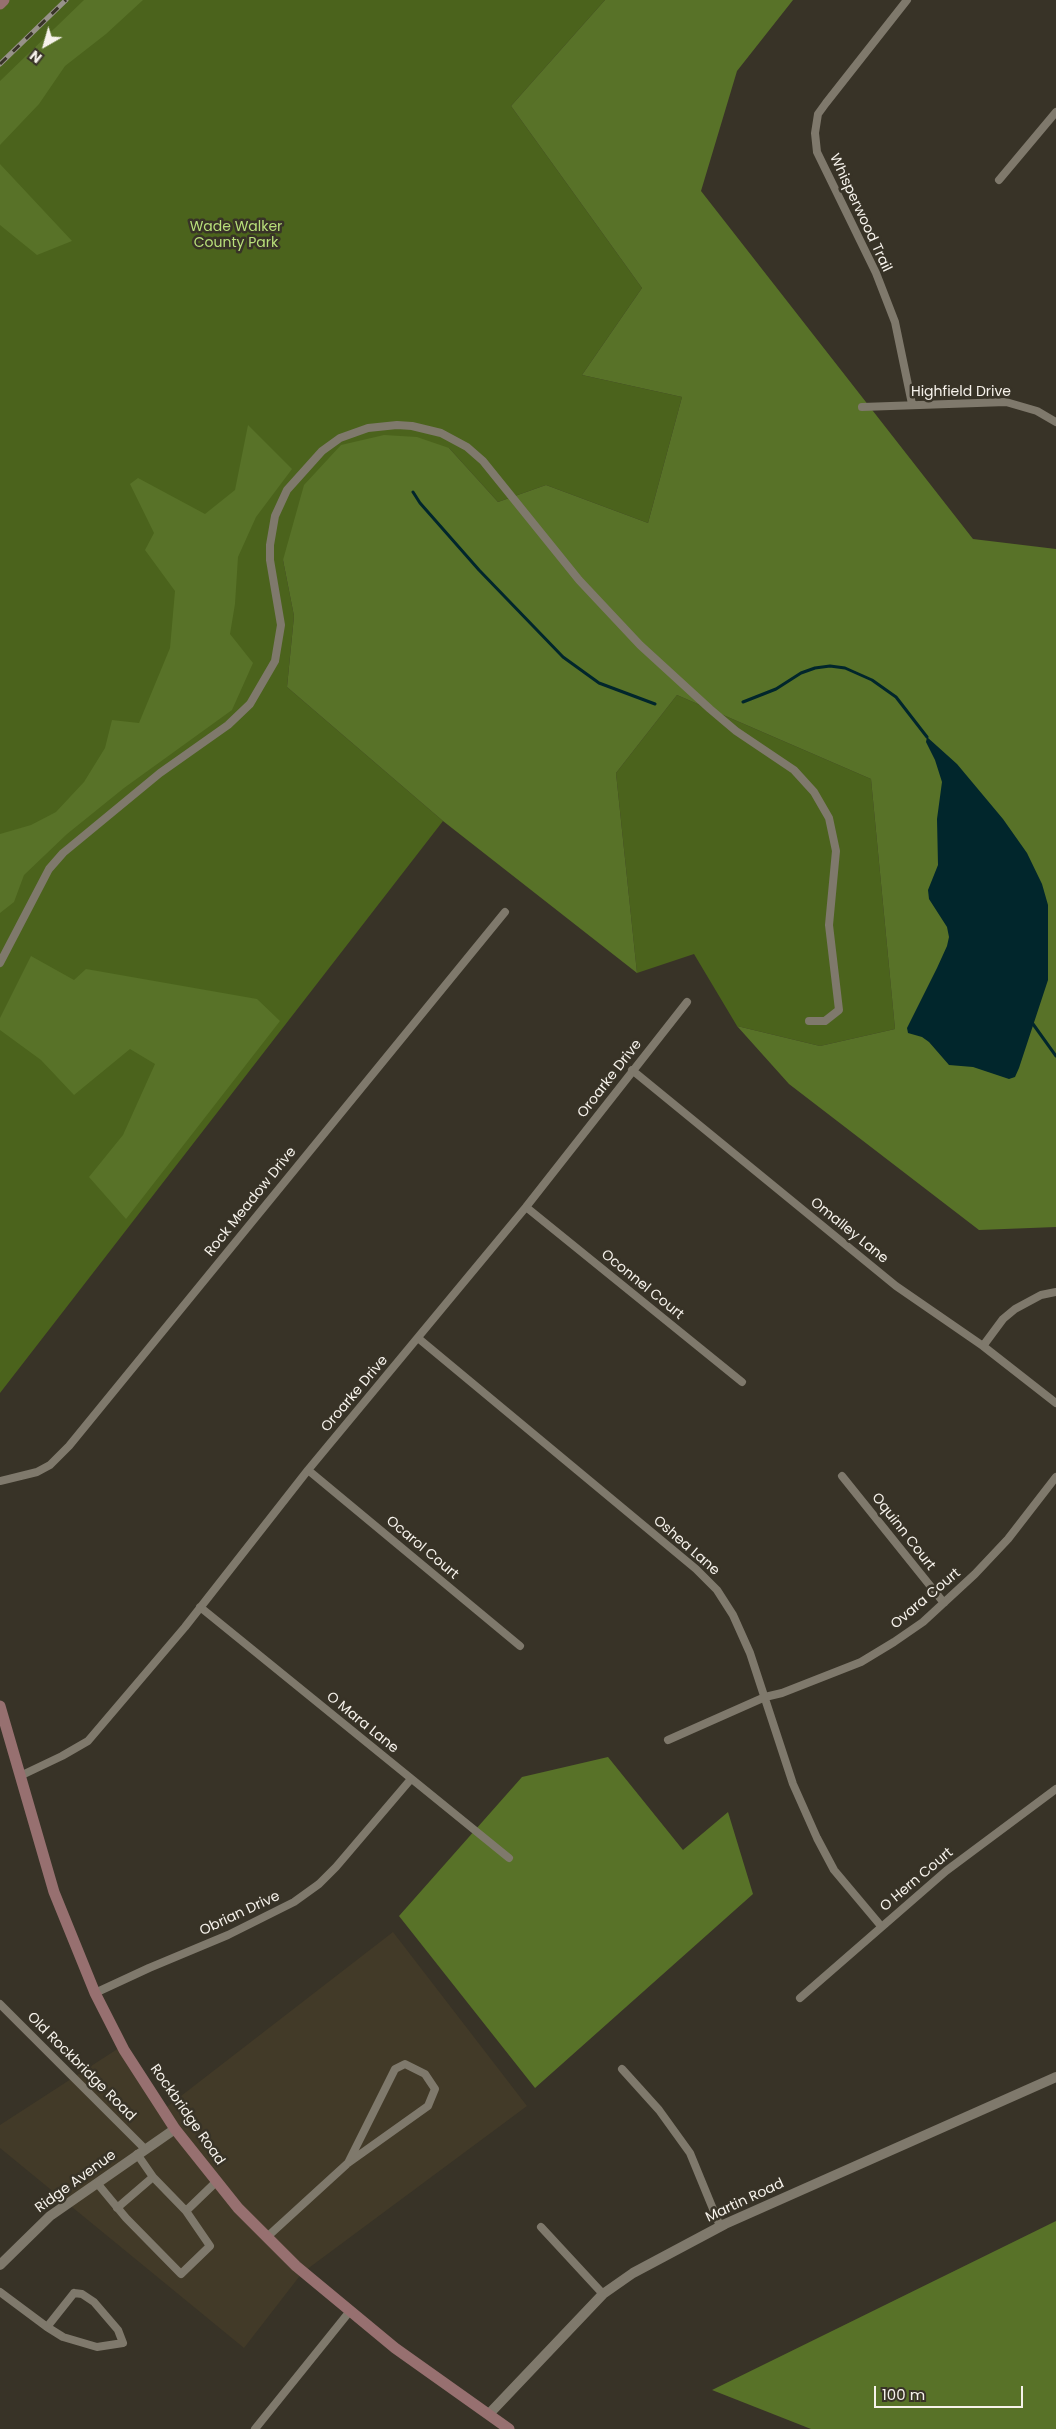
<!DOCTYPE html>
<style>
body{margin:0}
#map{position:relative;width:1056px;height:2429px;overflow:hidden;background:#383327;font-family:Poppins,sans-serif}
canvas{display:block}
.north{position:absolute;left:20px;top:20px;width:50px;height:50px;-webkit-text-stroke:4px #383327;paint-order:stroke;rotate:218deg;font-size:14px;font-weight:700;line-height:20px;text-align:center;color:#f6f2eb}
.north::after{content:'';display:block;margin:auto;width:18px;height:22px;background:#f6f2eb;clip-path:polygon(50% 0,100% 100%,50% 72%,0 100%)}
.scale{position:absolute;left:874px;top:2386px;width:149px;height:22px;box-sizing:border-box;border:2px solid #f6f2eb;border-top:0;padding-left:6px;font-size:15px;line-height:18px;white-space:nowrap;color:#f6f2eb;-webkit-text-stroke:4px #383327;paint-order:stroke}
</style>
<div id="map">
<canvas width="1056" height="2429"></canvas>
<div class="north">N</div>
<div class="scale">100 m</div>
</div>
<script>
const context = document.querySelector('canvas').getContext('2d');
context.lineJoin = 'round';
function fillPath(path, color) { context.fillStyle = color; context.fill(path, 'evenodd'); }
const shape = rows => new Path2D(rows.map(r => 'M' + r).join(''));
function trace(path, color, width, dash) { context.strokeStyle = color; context.lineWidth = width; context.lineCap = dash ? 'butt' : 'round'; context.setLineDash(dash || []); context.stroke(path); }
function label(font, color, halo, rows, align = 'center') {
  context.font = font + ' Poppins,sans-serif'; context.lineWidth = 5; context.setLineDash([]); context.textBaseline = 'middle'; context.strokeStyle = halo; context.fillStyle = color; for (const [text, x, y, turn = 0] of rows) {
    context.save(); context.translate(x, y); context.rotate((+turn || 0) * Math.PI / 180); context.textAlign = isNaN(turn) ? turn : align; if (halo) context.strokeText(text, 0, 0); context.fillText(text, 0, 0); context.restore();
  }
}
const built = shape([
 [393,1932,527,2106,302,2273,244,2348,0,2148,0,2125,122,2046,159,2113]
]);
const green = shape([
 [0,0,605,0,511,106,642,288,582,375,682,397,648,523,546,485,498,502,449,448,283,560,294,616,287,687,443,821,0,1393],
 [677,695,871,779,895,1029,820,1046,737,1026,694,954,637,973,616,773]
]);
const forest = shape([
 [84,0,143,0,106,34,65,66,39,104,0,145,0,81],
 [605,0,793,0,737,71,701,191,973,539,1056,549,1056,1227,979,1230,789,1084,737,1026,820,1046,895,1029,871,779,677,695,616,773,637,973,443,821,287,687,294,616,283,560,304,485,341,445,384,435,417,437,449,448,498,502,546,485,648,523,682,397,582,375,642,288,511,106],
 [0,164,72,241,37,255,0,225],
 [248,425,292,469,256,517,238,557,235,604,230,634,253,663,232,710,124,788,67,834,24,875,14,902,0,913,0,834,31,825,56,812,84,782,105,748,112,720,139,723,170,648,175,591,145,550,154,533,130,484,138,478,205,514,235,490],
 [31,956,74,980,86,969,257,999,280,1021,126,1219,89,1177,123,1135,155,1064,130,1049,74,1095,41,1060,0,1030,0,1018],
 [608,1757,683,1850,728,1812,753,1894,535,2088,399,1916,522,1777],
 [1056,2221,1056,2429,811,2429,712,2390]
]);
const water = shape([
 [927,737,957,764,1003,819,1027,853,1042,884,1048,905,1048,980,1019,1068,1015,1077,1009,1079,973,1067,949,1065,929,1042,922,1037,908,1033,907,1028,937,968,947,946,949,937,947,927,929,899,928,890,938,865,937,819,942,782,935,760,926,742]
]);
const stream = shape([
 [413,492,420,503,479,570,563,657,599,683,655,704],
 [743,702,776,689,801,673,815,668,830,666,845,668,872,680,896,697,927,737],
 [1033,1024,1056,1056]
]);
const minor = shape([
 [907,0,826,103,818,114,815,133,817,152,876,273,895,322,912,404],
 [999,180,1056,112],
 [862,407,1006,402,1037,411,1056,422],
 [0,963,49,869,63,853,160,773,228,725,250,704,275,661,281,625,270,560,270,545,275,516,287,490,322,451,340,438,368,428,397,425,412,426,441,433,467,447,483,461,579,580,640,645,710,709,736,731,794,770,814,792,829,818,836,851,829,925,839,1010,825,1021,809,1021],
 [632,1070,896,1286,983,1346,1056,1403],
 [526,1207,742,1382],
 [418,1338,696,1569,717,1590,733,1615,750,1653,793,1784,817,1838,834,1870,881,1926],
 [983,1346,1003,1319,1015,1309,1041,1295,1056,1292],
 [308,1470,520,1646],
 [842,1476,944,1603],
 [0,1481,37,1472,50,1465,69,1446,505,912],
 [200,1607,509,1858],
 [668,1740,765,1697,782,1693,861,1662,894,1642,923,1622,975,1574,1008,1539,1056,1477],
 [20,1776,62,1756,88,1741,185,1627,308,1470,526,1207,687,1002],
 [95,1993,149,1968,228,1935,294,1902,319,1884,336,1867,411,1779],
 [800,1998,946,1871,1056,1789],
 [0,2004,144,2148],
 [622,2069,659,2110,690,2153,720,2226],
 [97,2183,126,2218,181,2274,210,2246,186,2211,153,2177],
 [117,2208,153,2177,137,2154],
 [186,2211,216,2182],
 [541,2227,603,2294],
 [267,2237,348,2163,428,2106,435,2089,425,2074,405,2064,395,2069,348,2163],
 [0,2292,47,2327],
 [74,2293,82,2294,94,2302,118,2330,123,2343,97,2347,63,2337,47,2327,74,2293],
 [255,2429,350,2311]
]);
const tertiary = shape([
 [0,2265,50,2216,175,2129],
 [489,2414,603,2294,633,2273,725,2224,1056,2077]
]);
const secondary = shape([
 [0,4,4,0],
 [0,1706,54,1892,95,1993,124,2050,175,2129,238,2208,296,2266,395,2348,509,2429]
]);
const rail = shape([
 [0,64,66,0]
]);
const streetNames = [
 ["Whisperwood Trail",860,213,65],
 ["Highfield Drive",961,392],
 ["Oroarke Drive",610,1079,-52],
 ["Rock Meadow Drive",251,1202,-51],
 ["Omalley Lane",849,1231,39],
 ["Oconnel Court",642,1285,39],
 ["Oroarke Drive",355,1394,-50],
 ["Oquinn Court",903,1532,52],
 ["Oshea Lane",686,1546,41],
 ["Ocarol Court",422,1548,40],
 ["Ovara Court",926,1599,-40],
 ["O Mara Lane",362,1723,39],
 ["O Hern Court",917,1880,-40],
 ["Obrian Drive",240,1914,-25],
 ["Old Rockbridge Road",81,2067,45],
 ["Rockbridge Road",187,2115,55],
 ["Ridge Avenue",76,2182,-36],
 ["Martin Road",745,2201,-25]
];
const parkNames = [
 ["Wade Walker",236,227],
 ["County Park",236,243]
];
fillPath(built, '#423a28');
fillPath(green, '#4b631c');
fillPath(forest, '#587228');
fillPath(water, '#01262c');
trace(stream, '#01262c', 3);
trace(minor, '#7f796c', 8);
trace(tertiary, '#7f796c', 10);
trace(secondary, '#977070', 11);
trace(rail, '#979289', 5);
trace(rail, '#383327', 3, [9]);
label('14px', '#f6f2eb', '#383327', streetNames);
label('14px', '#b8df7a', '#383327', parkNames);
</script>
